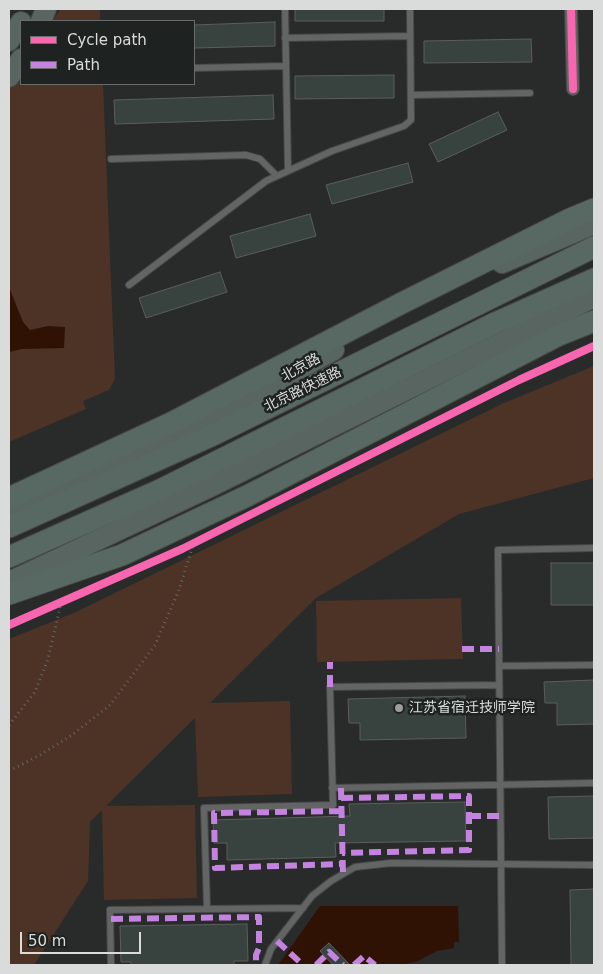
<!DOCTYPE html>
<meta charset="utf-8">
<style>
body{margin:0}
#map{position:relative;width:603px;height:974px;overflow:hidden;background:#292b2a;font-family:"DejaVu Sans",sans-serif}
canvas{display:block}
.frame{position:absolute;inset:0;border:10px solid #d9dcdb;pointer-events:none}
.legend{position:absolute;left:20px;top:20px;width:175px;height:65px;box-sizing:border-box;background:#1e2220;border:1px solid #696c6b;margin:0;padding:6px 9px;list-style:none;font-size:15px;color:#d9dcdb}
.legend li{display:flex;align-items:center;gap:10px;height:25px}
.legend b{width:25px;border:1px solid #696c6b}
.scale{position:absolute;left:20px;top:932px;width:121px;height:22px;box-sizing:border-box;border:2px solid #d9dcdb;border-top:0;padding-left:6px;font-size:15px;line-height:18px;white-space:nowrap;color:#d9dcdb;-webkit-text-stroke:4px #1e2220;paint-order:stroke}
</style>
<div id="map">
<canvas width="603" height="974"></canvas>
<div class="frame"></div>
<ul class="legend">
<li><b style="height:6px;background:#f766af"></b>Cycle path</li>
<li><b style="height:6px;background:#c483df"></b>Path</li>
</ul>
<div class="scale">50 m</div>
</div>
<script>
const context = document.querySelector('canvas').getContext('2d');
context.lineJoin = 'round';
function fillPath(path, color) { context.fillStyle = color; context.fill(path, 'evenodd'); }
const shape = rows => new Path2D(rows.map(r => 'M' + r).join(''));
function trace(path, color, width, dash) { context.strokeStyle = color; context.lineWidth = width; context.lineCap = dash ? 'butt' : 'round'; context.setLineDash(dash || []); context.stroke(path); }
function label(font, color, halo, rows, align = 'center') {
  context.font = font + ' "DejaVu Sans","Noto Sans SC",sans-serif'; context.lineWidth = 5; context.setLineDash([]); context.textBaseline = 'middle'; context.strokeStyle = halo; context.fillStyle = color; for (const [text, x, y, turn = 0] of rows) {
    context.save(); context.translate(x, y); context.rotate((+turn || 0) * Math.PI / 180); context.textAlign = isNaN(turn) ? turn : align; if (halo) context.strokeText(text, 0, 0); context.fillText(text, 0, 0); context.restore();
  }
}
const green = shape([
 [60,9,100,9,100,21,53,21],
 [21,70,21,84,103,84,115,379,109,390,83,401,86,409,9,442,9,89],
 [594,366,594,478,459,514,316,598,210,703,290,701,292,794,198,797,195,718,106,806,195,805,197,898,104,900,102,810,90,822,88,881,34,965,9,965,9,639,76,612,504,403],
 [461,598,463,659,317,662,316,601]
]);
const water = shape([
 [9,287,23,322,30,330,48,326,65,327,64,348,22,349,9,352],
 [320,906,458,906,459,942,454,942,454,948,437,951,418,961,401,965,278,965]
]);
const building = shape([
 [295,9,384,9,384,21,295,21,295,9],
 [275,22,275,46,194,48,194,25,275,22],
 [531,39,532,62,424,63,424,41,531,39],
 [394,75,394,98,295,99,295,76,394,75],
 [273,95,274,119,115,124,114,100,273,95],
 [498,112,507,130,438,162,429,144,498,112],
 [408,163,413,182,332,204,326,185,408,163],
 [310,214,316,236,236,258,230,236,310,214],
 [220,272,227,292,146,318,139,298,220,272],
 [551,563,594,563,594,605,551,605,551,563],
 [594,680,594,724,557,725,557,703,545,703,544,682,594,680],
 [465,696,466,738,360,740,360,723,349,723,348,699,465,696],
 [594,796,594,838,549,839,548,797,594,796],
 [465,802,466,841,335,843,336,857,227,860,227,843,214,843,213,820,350,816,349,804,465,802],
 [594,889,594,965,571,965,570,890,594,889],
 [247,924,248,961,234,961,234,965,131,965,131,962,121,962,120,926,247,924],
 [329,943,350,965,333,965,320,951,329,943]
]);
const path = shape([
 [9,725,35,692,48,659,61,603],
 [9,771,40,755,72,735,110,705,155,645,179,590,194,542]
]);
const service = shape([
 [285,9,288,170],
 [285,38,410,36],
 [194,68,285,66],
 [411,95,530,93],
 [111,159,246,155,260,159,276,175],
 [129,285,266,181,332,151,404,126,411,120,410,9],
 [499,666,594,665],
 [332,788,594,783],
 [207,908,204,808,333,805,330,687,499,685],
 [111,965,110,910,303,908],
 [265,965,271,949,312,896,331,881,355,867,391,863,594,865],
 [502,965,498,550,594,548]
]);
const minor = shape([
 [571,9,573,89]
]);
const primary = shape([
 [41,21,46,9],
 [9,41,21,22],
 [9,77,21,59],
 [502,263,594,224],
 [9,512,151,450,334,350],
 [9,582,212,486,594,297]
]);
const trunk = shape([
 [9,498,171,423,400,304,570,219,594,209],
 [9,527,213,435,594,247],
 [9,557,162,489,495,323,594,279],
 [9,594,122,555,247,496,559,335,594,321]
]);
const quiet = shape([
 [462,649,499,649],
 [330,687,330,662],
 [341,788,343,874],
 [341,798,469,796,469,850,342,853],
 [341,811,214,813,215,868,342,864],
 [469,816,501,816],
 [111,919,259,917,259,948,256,955,256,965],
 [277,941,303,965],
 [316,965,329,952,343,965],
 [354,965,364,956,375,965]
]);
const cycleway = shape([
 [571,9,573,89],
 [9,625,182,549,519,380,594,346]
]);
const markers = [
 [399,708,5,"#9b9e9d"]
];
const streetNames = [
 ["北京路",301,368,-29],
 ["北京路快速路",303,390,-26]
];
const poiNames = [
 ["江苏省宿迁技师学院",409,708]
];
fillPath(green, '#4c3325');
fillPath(water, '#301204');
fillPath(building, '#38433f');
trace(building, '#5c5d5d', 1);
trace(service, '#464847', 8);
trace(minor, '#464847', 14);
trace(primary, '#464847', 22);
trace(trunk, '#464847', 23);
trace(path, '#646564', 3, [1, 4]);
trace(service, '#636564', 6);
trace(minor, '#636564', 12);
trace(primary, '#586561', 20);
trace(trunk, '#586863', 21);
trace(quiet, '#c483df', 6, [12, 6]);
trace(cycleway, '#f766af', 8);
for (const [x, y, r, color] of markers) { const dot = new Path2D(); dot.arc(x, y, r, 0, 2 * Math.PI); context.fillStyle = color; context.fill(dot); trace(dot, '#1e2220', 2); }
label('14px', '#d9dcdb', '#1e2220', streetNames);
label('14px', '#d9dcdb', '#1e2220', poiNames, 'left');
</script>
